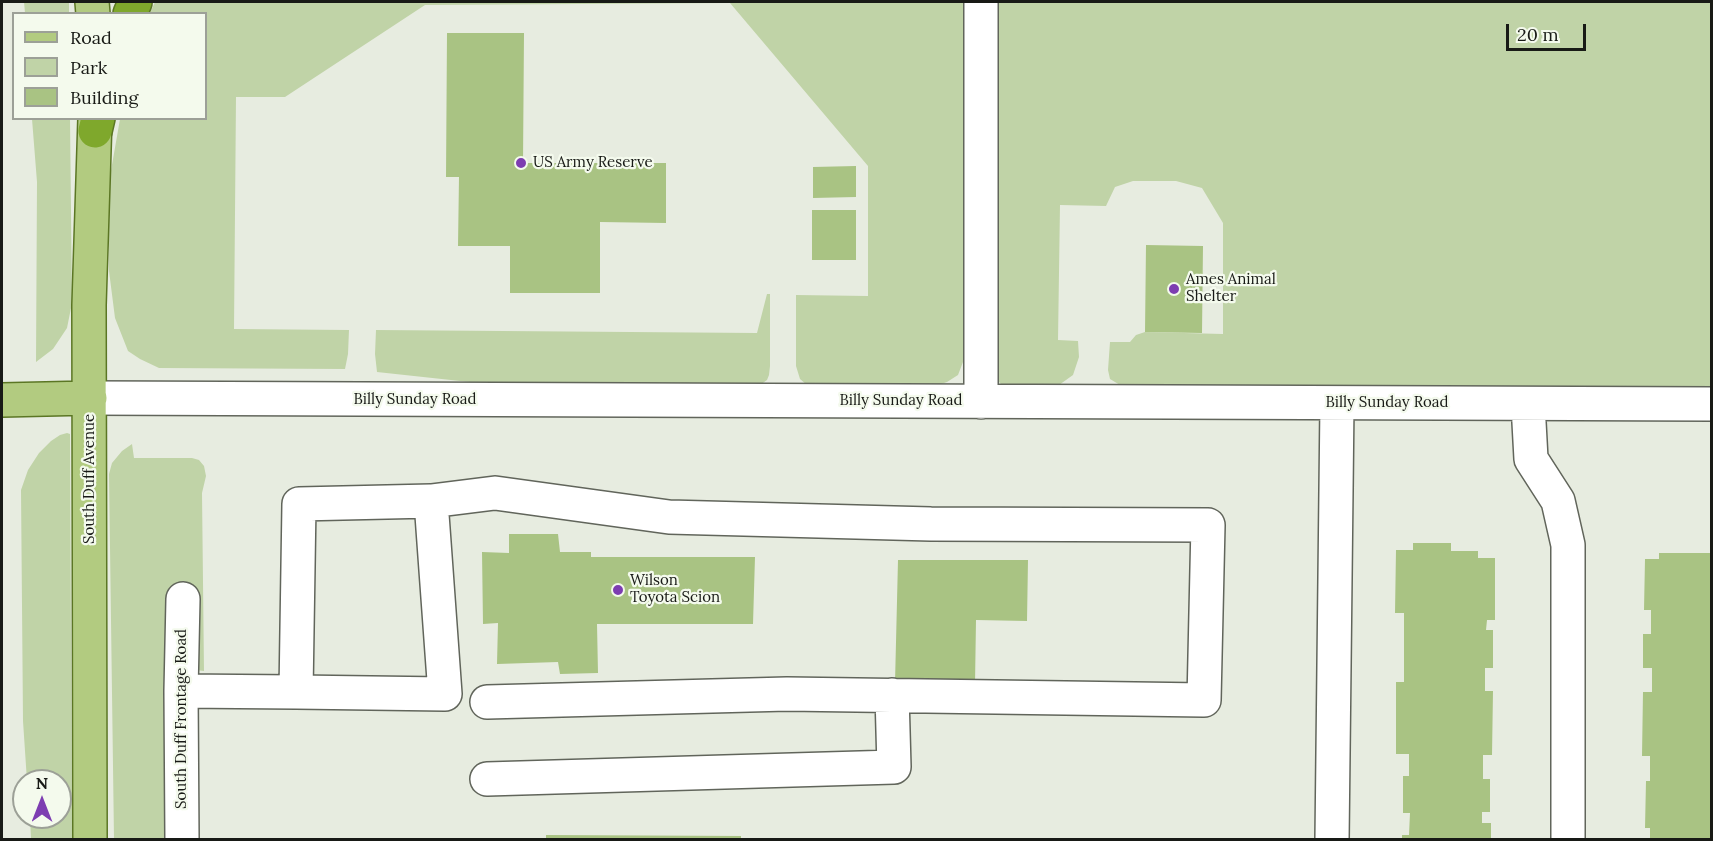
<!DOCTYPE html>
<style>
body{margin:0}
#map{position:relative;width:1713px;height:841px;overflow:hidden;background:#e7ece0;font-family:Lora,serif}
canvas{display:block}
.frame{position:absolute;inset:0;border:3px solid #181a16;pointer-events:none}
.legend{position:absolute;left:12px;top:12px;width:195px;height:108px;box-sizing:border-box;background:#f4faed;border:2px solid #9ca097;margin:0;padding:8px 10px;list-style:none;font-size:18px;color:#181a16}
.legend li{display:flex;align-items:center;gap:12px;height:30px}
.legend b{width:30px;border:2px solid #9ca097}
.north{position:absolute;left:12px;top:769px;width:60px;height:60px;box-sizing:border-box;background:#f4faed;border:2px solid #9ca097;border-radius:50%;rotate:0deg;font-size:16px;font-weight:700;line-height:24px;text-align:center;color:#181a16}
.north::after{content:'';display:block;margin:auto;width:21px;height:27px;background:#7d3db1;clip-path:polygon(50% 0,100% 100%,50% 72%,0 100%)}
.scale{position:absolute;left:1506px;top:24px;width:80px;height:27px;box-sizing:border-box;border:3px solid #181a16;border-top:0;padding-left:8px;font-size:18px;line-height:21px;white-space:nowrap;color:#181a16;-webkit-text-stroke:4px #f4faed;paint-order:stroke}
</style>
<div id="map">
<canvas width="1713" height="841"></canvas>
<div class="frame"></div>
<ul class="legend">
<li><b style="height:8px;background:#b2cb80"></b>Road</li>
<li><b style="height:16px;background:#c0d3a7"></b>Park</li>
<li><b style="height:16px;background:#a9c383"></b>Building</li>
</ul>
<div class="north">N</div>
<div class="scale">20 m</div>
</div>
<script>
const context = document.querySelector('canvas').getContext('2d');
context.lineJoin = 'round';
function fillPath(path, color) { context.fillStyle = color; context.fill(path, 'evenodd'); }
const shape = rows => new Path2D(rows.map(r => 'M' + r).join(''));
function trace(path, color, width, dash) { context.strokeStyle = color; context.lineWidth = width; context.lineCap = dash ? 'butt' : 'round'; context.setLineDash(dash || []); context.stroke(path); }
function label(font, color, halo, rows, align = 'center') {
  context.font = font + ' Lora,serif'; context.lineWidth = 4.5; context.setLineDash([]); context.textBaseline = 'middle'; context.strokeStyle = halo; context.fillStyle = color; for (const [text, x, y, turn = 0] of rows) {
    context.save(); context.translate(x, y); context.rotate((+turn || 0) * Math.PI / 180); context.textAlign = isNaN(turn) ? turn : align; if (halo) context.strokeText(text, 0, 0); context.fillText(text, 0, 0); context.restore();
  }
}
const green = shape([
 [24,2,69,2,69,13,25,13],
 [155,2,963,2,963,362,958,375,947,382,935,386,807,385,800,379,796,366,796,295,868,296,868,166,730,3,425,5,285,97,236,97,234,329,349,330,348,354,345,369,159,368,140,359,128,351,115,318,109,271,109,182,120,119,206,118,206,14,150,13],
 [994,2,1711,2,1711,388,1237,386,1134,387,1120,385,1110,379,1108,370,1110,342,1130,342,1136,335,1145,332,1223,334,1223,223,1202,188,1176,181,1133,181,1115,187,1106,206,1060,205,1058,340,1078,341,1079,357,1073,375,1059,385,1001,384,993,376],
 [32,119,70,119,72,303,67,328,53,349,36,362,37,182],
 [767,294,770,294,770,366,769,375,767,380,760,385,497,385,377,372,375,354,376,330,757,333],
 [67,433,70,434,72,839,31,839,30,817,60,817,60,781,27,781,23,721,21,490,28,470,39,453,51,441,60,435],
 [132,444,134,458,192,458,199,460,204,466,206,476,202,493,204,671,196,670,168,595,167,839,114,839,109,474,112,463,122,451]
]);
const building = shape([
 [447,33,524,33,523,163,666,163,666,223,600,222,600,293,510,293,510,246,458,246,459,177,446,177],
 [856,166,856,197,813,198,813,167],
 [812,210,856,210,856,260,812,260],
 [1146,245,1203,246,1202,333,1145,332],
 [509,534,558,534,560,552,591,552,591,557,755,557,753,624,597,624,598,673,560,674,558,662,497,664,498,623,483,624,482,552,509,553],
 [1413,543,1451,543,1451,551,1478,551,1478,558,1495,558,1495,620,1487,620,1486,630,1493,630,1493,668,1485,668,1485,691,1493,691,1492,755,1483,755,1483,779,1490,779,1490,812,1482,812,1482,823,1491,823,1491,840,1402,840,1402,835,1409,835,1410,813,1403,813,1403,776,1409,776,1409,754,1396,754,1396,682,1404,682,1404,613,1395,613,1396,550,1413,550],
 [1659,553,1712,553,1712,840,1650,840,1650,828,1645,828,1646,781,1650,781,1650,756,1642,756,1643,692,1652,692,1652,668,1643,668,1643,634,1651,634,1651,610,1644,610,1645,559,1659,559],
 [898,560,1028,560,1027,621,976,620,975,684,895,683],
 [546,835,741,836,741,840,546,840]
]);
const minor = shape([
 [981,2,981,402],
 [90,398,1712,404],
 [1528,404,1531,459,1558,501,1568,545,1568,840],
 [431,501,495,493,669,517,931,524,1208,525,1204,700,787,694,487,702],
 [181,691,296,692,445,694,431,501,299,504,296,692],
 [487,779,894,767,892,695],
 [182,840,181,691,183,599],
 [1332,840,1337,403]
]);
const major = shape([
 [92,2,93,14],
 [2,400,90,398],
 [90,840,89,305,95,118]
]);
const highway = shape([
 [130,14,135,2],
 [95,131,98,118]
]);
const markers = [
 [521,163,6,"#7d3db1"],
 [1174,289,6,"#7d3db1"],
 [618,590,6,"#7d3db1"]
];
const poiNames = [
 ["US Army Reserve",533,163],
 ["Ames Animal",1186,280],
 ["Shelter",1186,297],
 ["Wilson",630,581],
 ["Toyota Scion",630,598]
];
const streetNames = [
 ["Billy Sunday Road",415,400],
 ["Billy Sunday Road",901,401],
 ["Billy Sunday Road",1387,403],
 ["South Duff Avenue",90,479,-90],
 ["South Duff Frontage Road",182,719,-90]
];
fillPath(green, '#c0d3a7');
fillPath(building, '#a9c383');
trace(minor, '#61655b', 36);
trace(major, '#5b7624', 36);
trace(highway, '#5b7624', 36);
trace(minor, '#fff', 33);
trace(major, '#b2cb80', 33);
trace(highway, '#7fa82c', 33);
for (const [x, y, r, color] of markers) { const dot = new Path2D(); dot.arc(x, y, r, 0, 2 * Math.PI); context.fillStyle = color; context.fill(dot); trace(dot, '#f4faed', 2); }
label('15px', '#181a16', '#f4faed', poiNames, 'left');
label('15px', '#181a16', '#f4faed', streetNames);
</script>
